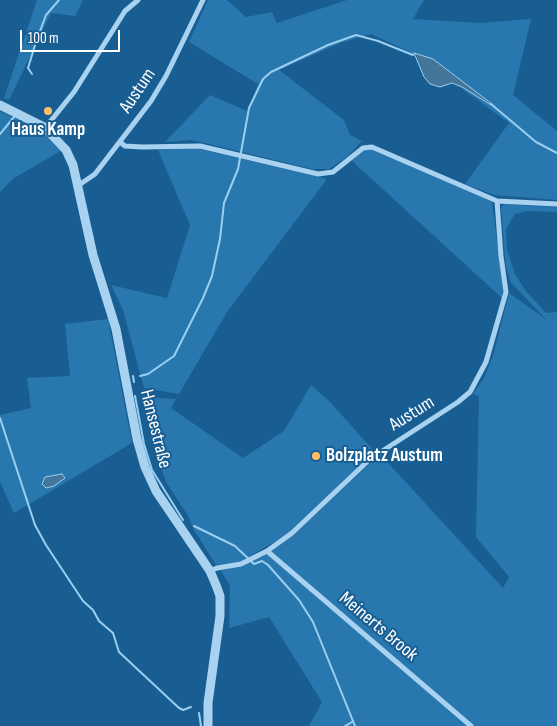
<!DOCTYPE html>
<meta charset="utf-8">
<style>
body{margin:0}
#map{position:relative;width:557px;height:726px;overflow:hidden;background:#195e92;font-family:"Sofia Sans Condensed",sans-serif}
canvas{display:block}
.scale{position:absolute;left:20px;top:30px;width:100px;height:22px;box-sizing:border-box;border:2px solid #fff;border-top:0;padding-left:6px;font-size:15px;line-height:18px;white-space:nowrap;color:#fff;-webkit-text-stroke:4px #195e92;paint-order:stroke}
</style>
<div id="map">
<canvas width="557" height="726"></canvas>
<div class="scale">100 m</div>
</div>
<script>
const context = document.querySelector('canvas').getContext('2d');
context.lineJoin = 'round';
function fillPath(path, color) { context.fillStyle = color; context.fill(path, 'evenodd'); }
const shape = rows => new Path2D(rows.map(r => 'M' + r).join(''));
function trace(path, color, width, dash) { context.strokeStyle = color; context.lineWidth = width; context.lineCap = dash ? 'butt' : 'round'; context.setLineDash(dash || []); context.stroke(path); }
function label(font, color, halo, rows, align = 'center') {
  context.font = font + ' "Sofia Sans Condensed",sans-serif'; context.lineWidth = 4; context.setLineDash([]); context.textBaseline = 'middle'; context.strokeStyle = halo; context.fillStyle = color; for (const [text, x, y, turn = 0] of rows) {
    context.save(); context.translate(x, y); context.rotate((+turn || 0) * Math.PI / 180); context.textAlign = isNaN(turn) ? turn : align; if (halo) context.strokeText(text, 0, 0); context.fillText(text, 0, 0); context.restore();
  }
}
const green = shape([
 [37,0,83,0,75,16,51,13,9,100,4,98],
 [208,0,227,0,246,17,272,12,277,23,347,0,424,0,413,19,480,23,531,19,513,95,557,131,557,200,494,195,465,184,509,123,457,85,492,104,433,59,414,54,371,34,340,43,279,70,344,120,350,135,362,141,348,156,329,169,312,169,192,140,165,142,210,95,247,111,258,84,189,42],
 [0,111,38,129,61,151,14,178,0,192],
 [191,147,327,179,227,312,179,394,144,388,123,310,111,285,167,298,190,225,158,150],
 [364,149,372,149,386,154,492,202,503,287,502,298,352,161],
 [504,204,557,207,557,212,527,211,515,214,506,229,507,250,515,274,525,290,546,313,557,312,557,726,309,726,322,702,269,617,229,628,230,586,220,569,242,565,293,535,380,454,503,588,509,577,476,537,479,396,473,394,484,378,493,356,509,293,547,320,511,283,506,267,501,208],
 [108,319,132,443,14,513,0,482,0,415,31,408,27,378,70,376,65,324],
 [311,385,329,401,375,452,291,532,240,562,216,565,194,530,188,516,166,482,151,439,143,397,176,399,171,408,243,458,284,431]
]);
const water = shape([
 [414,53,433,59,492,104,491,105,462,87,452,83,440,87,430,84,424,77,414,53],
 [62,474,65,478,54,486,46,488,42,484,45,477,62,474]
]);
const stream = shape([
 [32,74,28,68,36,42,46,15,59,0],
 [491,104,536,142,557,153],
 [0,134,14,117],
 [133,376,134,382],
 [140,376,148,374,174,356,203,298,212,276,220,239,224,203,238,169,249,108,263,79,271,72,328,45,356,35,378,41,413,55],
 [135,396,144,444,152,470,183,520],
 [0,418,35,525,46,545,83,601,93,610,99,621,113,633,119,652,179,708,183,710,191,707],
 [194,526,235,546,254,564,262,561,268,565,299,600,313,622,355,726],
 [199,713,201,726],
 [345,726,352,722]
]);
const minor = shape([
 [45,128,74,92,125,11,138,0],
 [120,142,125,146,142,147,200,146,318,174,333,172,363,148,372,147,497,201,557,204],
 [79,185,95,174,151,101,166,76,203,0],
 [267,551,471,726],
 [210,571,217,568,241,564,267,551,292,533,370,459,458,402,470,392,486,362,506,292,501,256,497,201]
]);
const tertiary = shape([
 [0,105,44,127,66,150,73,165,93,255,116,329,137,439,145,467,156,491,210,571,216,585,220,596,220,616,208,703,208,726]
]);
const markers = [
 [48,111,5,"#ffbe67"],
 [316,456,5,"#ffbe67"]
];
const streetNames = [
 ["Austum",138,91,-56],
 ["Austum",412,414,-32],
 ["Hansestraße",155,429,76],
 ["Meinerts Brook",378,627,40]
];
const poiNames = [
 ["Haus Kamp",48,130],
 ["Bolzplatz Austum",326,456,"left"]
];
fillPath(green, '#2877ae');
fillPath(water, '#44769a');
trace(water, '#9bcff2', 1);
trace(stream, '#9bcff2', 2);
trace(minor, '#a8d2f0', 5);
trace(tertiary, '#a8d2f0', 9);
for (const [x, y, r, color] of markers) { const dot = new Path2D(); dot.arc(x, y, r, 0, 2 * Math.PI); context.fillStyle = color; context.fill(dot); trace(dot, '#195e92', 2); }
label('19px', '#fff', '#195e92', streetNames);
label('bold 19px', '#fff', '#195e92', poiNames);
</script>
